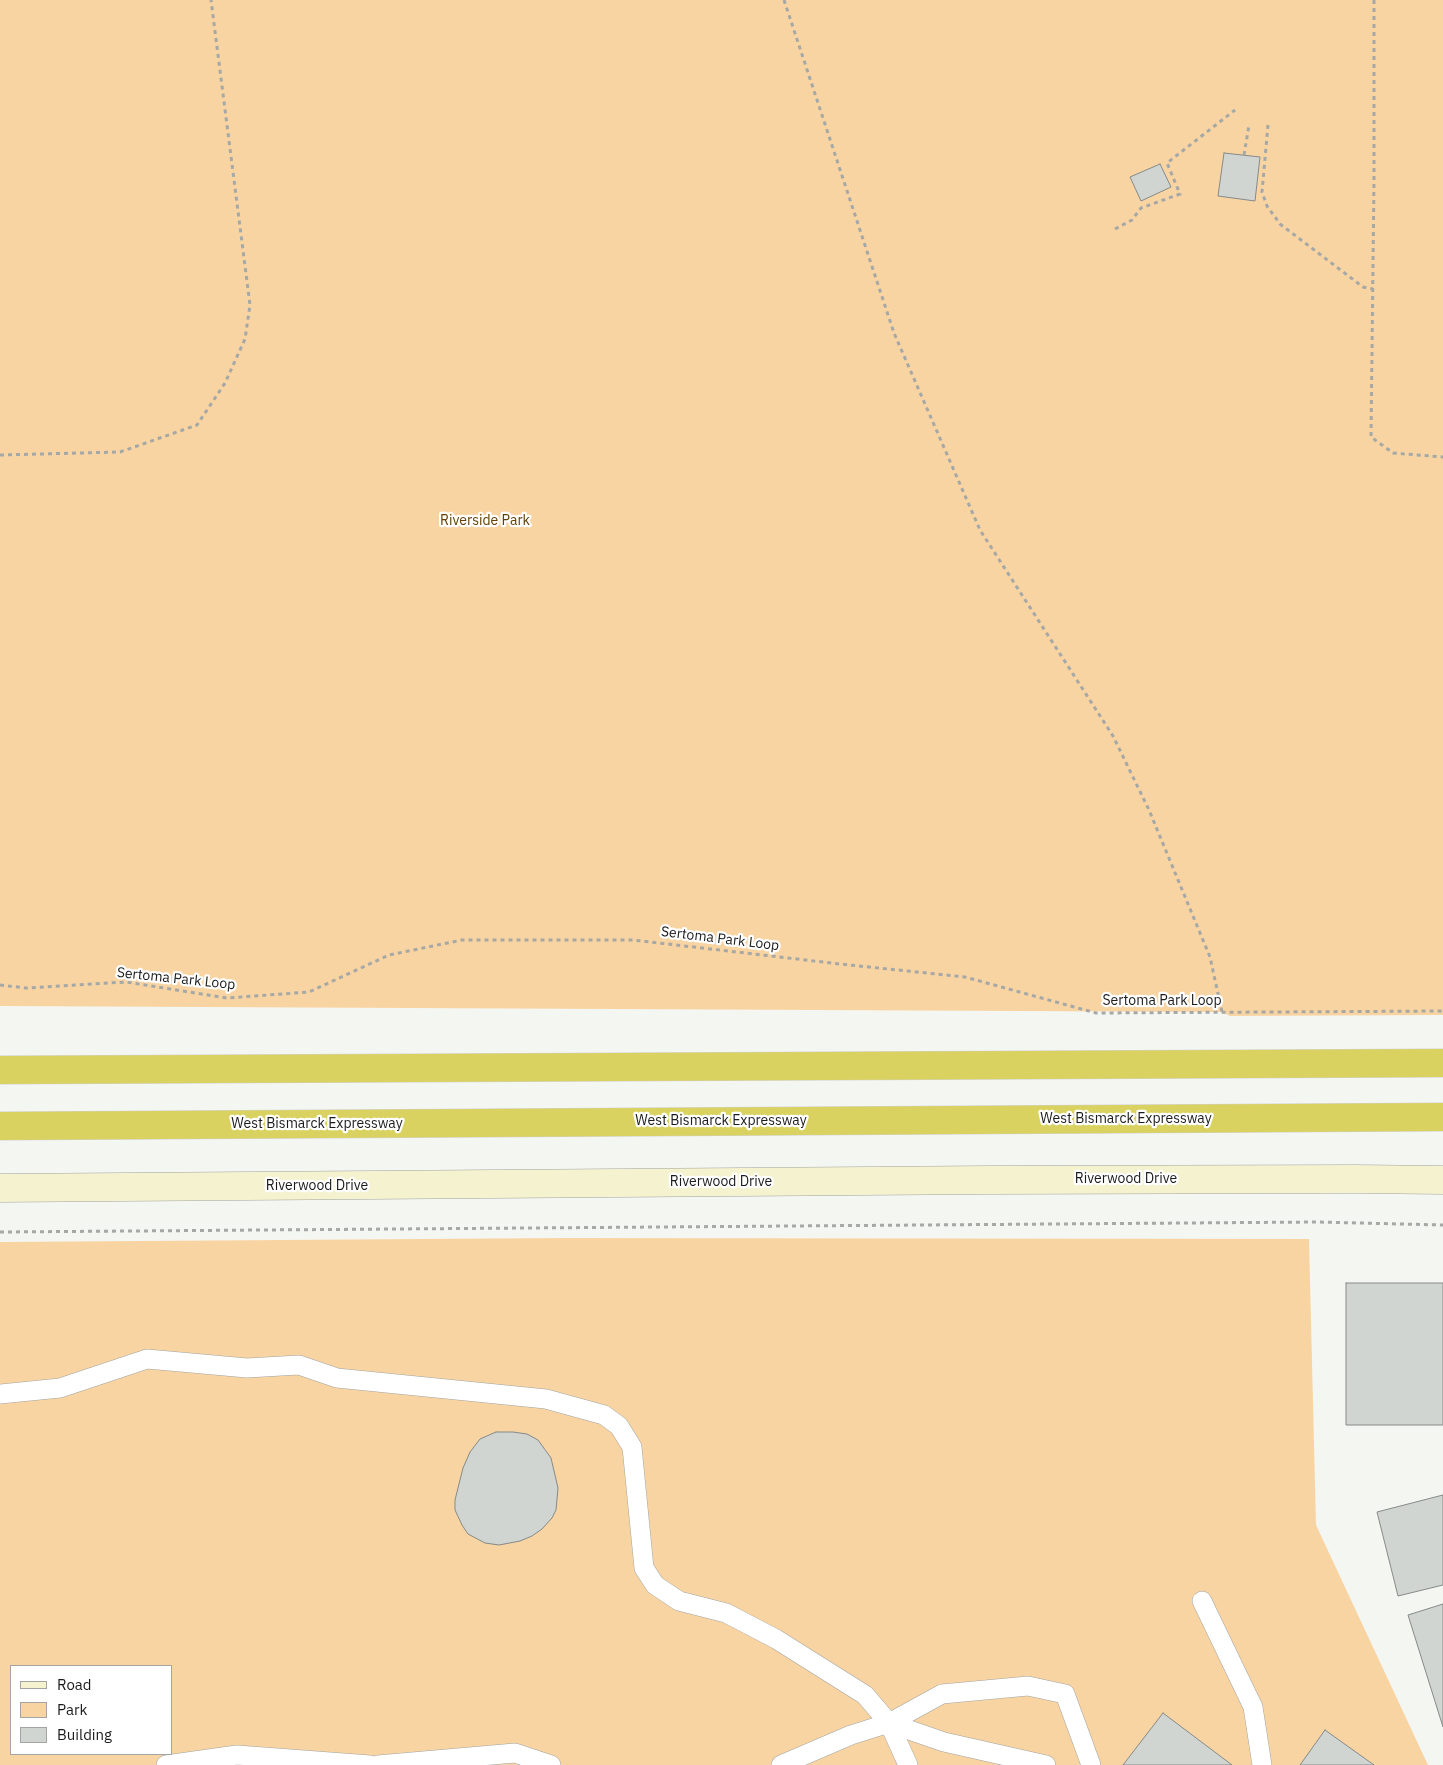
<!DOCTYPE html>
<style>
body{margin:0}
#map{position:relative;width:1443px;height:1765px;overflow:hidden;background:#f4f6f2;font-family:"IBM Plex Sans",sans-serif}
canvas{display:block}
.legend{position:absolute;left:10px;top:1665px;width:162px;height:90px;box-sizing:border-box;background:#fff;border:1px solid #a3a4a3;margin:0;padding:6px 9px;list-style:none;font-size:15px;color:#1a1b1a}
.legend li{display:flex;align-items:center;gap:10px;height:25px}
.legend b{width:25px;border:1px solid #a3a4a3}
</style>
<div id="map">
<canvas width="1443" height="1765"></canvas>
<ul class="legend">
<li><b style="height:6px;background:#f4f2cf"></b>Road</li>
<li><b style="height:14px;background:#f9d4a3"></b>Park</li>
<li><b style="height:14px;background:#d0d5d2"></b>Building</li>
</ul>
</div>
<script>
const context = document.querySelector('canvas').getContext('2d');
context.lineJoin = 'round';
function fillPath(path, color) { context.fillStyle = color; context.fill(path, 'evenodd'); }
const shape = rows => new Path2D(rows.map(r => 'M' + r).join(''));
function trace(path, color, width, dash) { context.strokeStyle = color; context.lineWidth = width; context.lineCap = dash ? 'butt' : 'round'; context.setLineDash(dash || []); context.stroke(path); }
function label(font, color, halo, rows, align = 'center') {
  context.font = font + ' "IBM Plex Sans",sans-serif'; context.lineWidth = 4.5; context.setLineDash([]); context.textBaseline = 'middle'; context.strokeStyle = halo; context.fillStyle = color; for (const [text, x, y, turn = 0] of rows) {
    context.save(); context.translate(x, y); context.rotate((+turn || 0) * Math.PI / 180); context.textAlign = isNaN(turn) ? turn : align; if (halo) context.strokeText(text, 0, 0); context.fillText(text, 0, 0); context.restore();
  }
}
const green = shape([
 [0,0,1443,0,1443,1015,1230,1016,1222,1012,0,1006],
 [564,1238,1309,1239,1316,1525,1428,1765,0,1765,0,1242],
 [11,1666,171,1666,171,1754,11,1754]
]);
const building = shape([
 [1224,153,1260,157,1255,201,1218,196,1224,153],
 [1160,164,1171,187,1141,201,1130,177,1160,164],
 [1346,1283,1443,1283,1443,1425,1346,1425,1346,1283],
 [496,1432,513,1432,527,1434,538,1440,551,1458,558,1488,556,1510,552,1518,542,1529,532,1536,520,1541,499,1545,485,1543,468,1534,462,1525,455,1510,455,1500,463,1468,470,1452,480,1439,496,1432],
 [1443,1495,1443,1585,1398,1596,1377,1512,1443,1495],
 [1443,1604,1443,1727,1408,1615,1443,1604],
 [1163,1713,1232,1765,1123,1765,1163,1713],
 [1325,1730,1374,1765,1300,1765,1325,1730]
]);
const path = shape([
 [784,0,894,333,942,443,980,530,1113,736,1149,810,1210,957,1222,1012],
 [1374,0,1374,180,1371,437,1393,453,1443,457],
 [1268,125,1262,192,1267,206,1280,224,1363,287,1373,289],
 [1244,155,1249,125],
 [1115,229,1132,220,1141,208,1180,194,1167,163,1235,110],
 [0,455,120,452,197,425,225,383,245,339,250,305,211,0],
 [0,985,26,988,126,982,227,998,309,992,389,955,462,940,633,940,840,964,965,977,1096,1013,1443,1011],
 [0,1232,1317,1222,1443,1225]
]);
const lane = shape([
 [0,1394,60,1388,147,1359,247,1368,299,1365,337,1378,546,1399,604,1415,619,1426,632,1447,644,1568,655,1585,679,1601,726,1613,776,1639,865,1695,889,1723,851,1735,781,1765],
 [1202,1601,1253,1707,1262,1765],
 [889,1723,942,1694,1028,1686,1065,1694,1091,1765],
 [889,1723,944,1742,1046,1765],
 [889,1723,908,1765],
 [166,1765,237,1755,370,1765],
 [378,1765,515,1753,551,1765]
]);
const secondary = shape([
 [0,1188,988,1180,1356,1179,1443,1180]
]);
const highway = shape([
 [0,1070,1443,1063],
 [0,1126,1443,1117]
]);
const parkNames = [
 ["Riverside Park",485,521]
];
const streetNames = [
 ["Sertoma Park Loop",720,939,7],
 ["Sertoma Park Loop",176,979,6],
 ["Sertoma Park Loop",1162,1001],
 ["West Bismarck Expressway",1126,1119],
 ["West Bismarck Expressway",721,1121],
 ["West Bismarck Expressway",317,1124],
 ["Riverwood Drive",1126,1179],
 ["Riverwood Drive",721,1182],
 ["Riverwood Drive",317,1186]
];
fillPath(green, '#f9d4a3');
fillPath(building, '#d0d5d2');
trace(building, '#868a88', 1);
trace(lane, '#a1a4a0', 20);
trace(secondary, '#a1a4a0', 29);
trace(highway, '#d1d1d1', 29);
trace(path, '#a6a8a5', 3, [4, 4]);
trace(lane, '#fff', 19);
trace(secondary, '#f4f2cf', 28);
trace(highway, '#dad260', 28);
label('14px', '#644100', '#fff', parkNames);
label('14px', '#1a1b1a', '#fff', streetNames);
</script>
